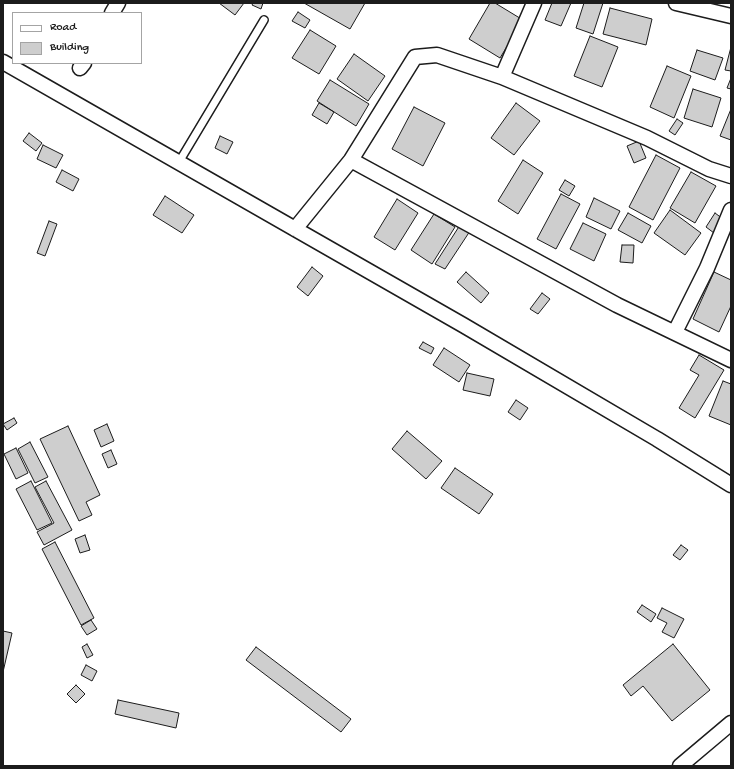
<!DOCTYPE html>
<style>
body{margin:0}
#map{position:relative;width:734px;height:769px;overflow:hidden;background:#fff;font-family:"Gochi Hand",sans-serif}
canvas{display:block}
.frame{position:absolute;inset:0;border:4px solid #1c1c1c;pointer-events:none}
.legend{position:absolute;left:12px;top:12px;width:130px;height:52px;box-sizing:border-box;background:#fff;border:1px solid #a4a4a4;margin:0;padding:5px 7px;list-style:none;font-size:12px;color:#1c1c1c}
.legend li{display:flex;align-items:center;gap:8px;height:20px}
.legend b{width:20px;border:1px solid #a4a4a4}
</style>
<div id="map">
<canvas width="734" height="769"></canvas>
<div class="frame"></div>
<ul class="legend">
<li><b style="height:5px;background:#fff"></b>Road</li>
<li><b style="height:11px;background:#cecece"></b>Building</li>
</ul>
</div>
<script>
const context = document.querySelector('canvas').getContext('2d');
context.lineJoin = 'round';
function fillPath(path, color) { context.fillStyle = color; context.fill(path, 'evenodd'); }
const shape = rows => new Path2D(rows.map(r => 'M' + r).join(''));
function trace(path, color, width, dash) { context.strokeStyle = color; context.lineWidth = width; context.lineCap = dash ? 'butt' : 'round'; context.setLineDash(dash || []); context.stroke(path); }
const building = shape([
 [219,3,244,3,235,15,219,3],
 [253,3,263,3,261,9,252,5,253,3],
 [304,3,365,3,350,29,304,3],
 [490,3,495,3,523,20,500,58,469,39,490,3],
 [552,3,571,3,561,26,545,20,552,3],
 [584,3,603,3,593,34,576,28,584,3],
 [610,8,652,19,646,45,603,34,610,8],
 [298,12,310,20,305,28,292,21,298,12],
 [310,30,336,46,319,74,292,58,310,30],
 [590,36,618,47,602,87,574,76,590,36],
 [731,47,731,71,725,70,731,47],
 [697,50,723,58,715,80,690,71,697,50],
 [354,54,385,76,368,101,337,79,354,54],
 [667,66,691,76,674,118,650,107,667,66],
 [731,78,731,89,727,88,731,78],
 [330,80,369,104,356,126,317,101,330,80],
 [693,89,721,98,712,127,684,118,693,89],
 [319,103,334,112,327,124,312,115,319,103],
 [516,103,540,121,514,155,491,138,516,103],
 [414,107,445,123,423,166,392,149,414,107],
 [731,109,731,140,720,136,731,109],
 [677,119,683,123,675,135,669,131,677,119],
 [29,133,42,143,36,151,23,141,29,133],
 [220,136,233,142,227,154,215,148,220,136],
 [639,141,646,158,634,163,627,146,639,141],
 [43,145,63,155,56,168,37,159,43,145],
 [656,155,680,168,653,220,629,207,656,155],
 [523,160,543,173,518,214,498,201,523,160],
 [62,170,79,179,73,191,56,182,62,170],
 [691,172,716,186,695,223,670,208,691,172],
 [565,180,575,186,569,196,559,190,565,180],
 [561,194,580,204,556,249,537,239,561,194],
 [165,196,194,215,182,233,153,215,165,196],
 [594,198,620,211,611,229,586,217,594,198],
 [397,199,418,213,395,250,374,237,397,199],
 [670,210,701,233,685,255,654,233,670,210],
 [628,213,651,226,642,243,618,230,628,213],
 [715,213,723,219,714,233,706,227,715,213],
 [434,214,455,227,432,264,411,250,434,214],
 [49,221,57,224,45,256,37,253,49,221],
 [583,223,606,234,594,261,570,249,583,223],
 [460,225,470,231,445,269,435,264,460,225],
 [622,245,634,245,633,263,620,262,622,245],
 [312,267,323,276,308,296,297,287,312,267],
 [466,272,489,293,481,303,457,282,466,272],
 [714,272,731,280,731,306,719,332,693,319,714,272],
 [542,293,550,299,538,314,530,309,542,293],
 [423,342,434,348,431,354,419,348,423,342],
 [444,348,470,365,459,382,433,365,444,348],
 [699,355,724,370,695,418,679,408,699,375,690,370,699,355],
 [467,373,494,379,490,396,463,390,467,373],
 [723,381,731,384,731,425,709,416,723,381],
 [516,400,528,408,520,420,508,412,516,400],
 [14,418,17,423,7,430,3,424,14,418],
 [107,424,114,441,101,447,94,430,107,424],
 [68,426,100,495,86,502,92,515,79,521,40,439,68,426],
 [407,431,442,461,426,479,392,449,407,431],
 [30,442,48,477,35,483,18,449,30,442],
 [16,448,28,473,16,479,4,454,16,448],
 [111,450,117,464,108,468,102,454,111,450],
 [455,468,493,494,479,514,441,488,455,468],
 [31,481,52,523,37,530,16,489,31,481],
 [46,481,72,530,44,545,37,532,54,523,35,487,46,481],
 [85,535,90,550,80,553,75,539,85,535],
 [55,542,94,618,81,625,42,549,55,542],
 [681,545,688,550,680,560,673,555,681,545],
 [642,605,656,614,651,622,637,612,642,605],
 [662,608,684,619,674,638,662,632,667,623,657,618,662,608],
 [91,620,97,629,87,635,81,626,91,620],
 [3,631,12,633,3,672,3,631],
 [87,644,93,655,87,658,82,647,87,644],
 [673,644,710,690,672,721,643,686,631,696,623,685,673,644],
 [256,647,351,719,341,732,246,660,256,647],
 [86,665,97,671,92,681,81,675,86,665],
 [76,685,85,694,76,703,67,694,76,685],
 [118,700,179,713,176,728,115,714,118,700]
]);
const lane = shape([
 [179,162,264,20]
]);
const street = shape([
 [676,3,731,16],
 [112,13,118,3],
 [3,62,463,325,657,439,731,485],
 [80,68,84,63],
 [502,77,534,3],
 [351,160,617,305,731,360],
 [295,229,351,160,415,57,437,55,502,77,647,138,709,169,731,176],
 [675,332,707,268,731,210],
 [680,766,731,723]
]);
fillPath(building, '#cecece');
trace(building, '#1c1c1c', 1);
trace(lane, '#1c1c1c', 10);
trace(street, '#1c1c1c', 17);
trace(lane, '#fff', 7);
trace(street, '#fff', 14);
</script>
